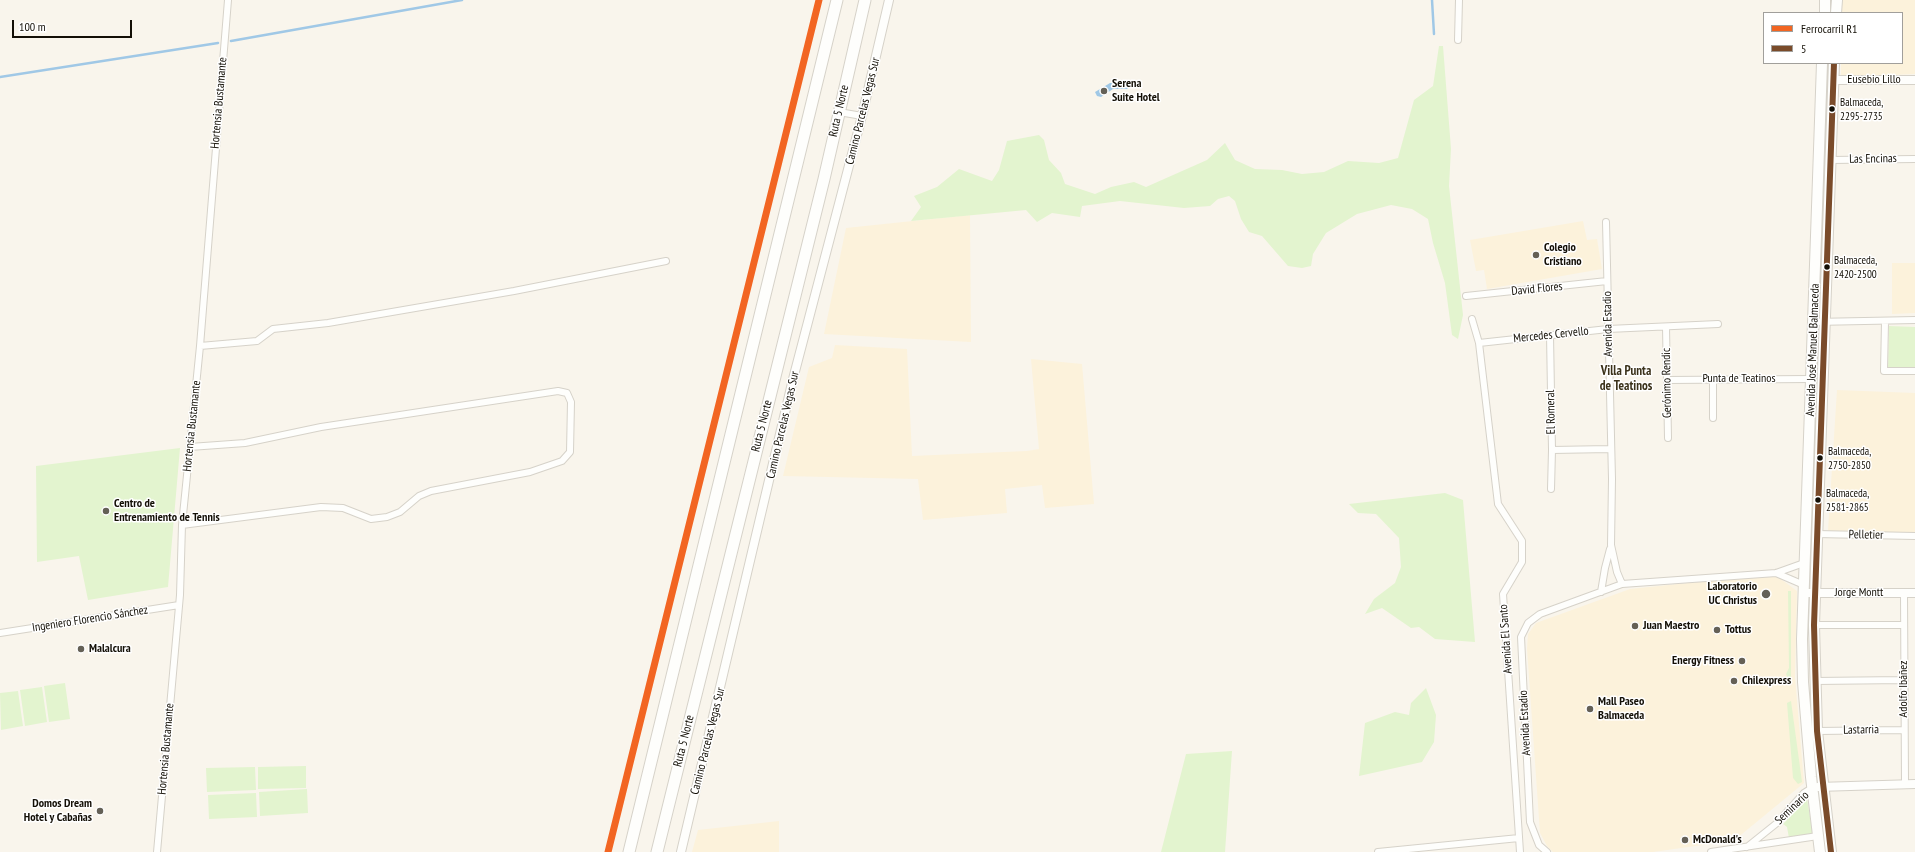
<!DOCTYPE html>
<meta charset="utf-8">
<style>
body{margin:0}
#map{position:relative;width:1915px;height:852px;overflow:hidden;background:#f9f5ec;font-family:"PT Sans Narrow",sans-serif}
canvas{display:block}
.legend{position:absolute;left:1763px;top:12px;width:140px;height:52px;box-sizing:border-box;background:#fff;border:1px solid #a19f9b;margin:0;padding:5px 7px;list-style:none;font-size:12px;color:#130f06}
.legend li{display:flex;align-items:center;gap:8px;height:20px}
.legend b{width:20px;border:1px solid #a19f9b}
.scale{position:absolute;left:12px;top:20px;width:120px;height:18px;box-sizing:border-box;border:2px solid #130f06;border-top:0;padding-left:5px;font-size:12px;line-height:14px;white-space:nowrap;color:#130f06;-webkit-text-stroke:3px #fff;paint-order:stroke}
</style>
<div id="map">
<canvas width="1915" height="852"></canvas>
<ul class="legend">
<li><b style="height:5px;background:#f26522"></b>Ferrocarril R1</li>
<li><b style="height:5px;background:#7a4b2a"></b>5</li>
</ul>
<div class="scale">100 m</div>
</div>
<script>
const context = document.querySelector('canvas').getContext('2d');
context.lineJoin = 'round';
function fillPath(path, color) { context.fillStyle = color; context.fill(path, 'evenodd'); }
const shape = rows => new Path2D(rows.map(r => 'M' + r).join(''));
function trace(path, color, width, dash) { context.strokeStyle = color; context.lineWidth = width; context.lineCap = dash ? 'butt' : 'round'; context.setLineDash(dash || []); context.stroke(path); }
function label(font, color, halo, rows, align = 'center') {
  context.font = font + ' "PT Sans Narrow",sans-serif'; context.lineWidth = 3; context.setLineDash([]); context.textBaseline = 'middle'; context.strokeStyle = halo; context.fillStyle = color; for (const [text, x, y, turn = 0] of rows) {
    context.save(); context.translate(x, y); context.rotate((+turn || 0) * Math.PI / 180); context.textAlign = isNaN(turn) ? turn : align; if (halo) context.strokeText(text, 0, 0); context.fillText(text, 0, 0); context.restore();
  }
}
const built = shape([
 [1842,0,1915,0,1915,74,1841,77,1841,63,1902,63,1902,13,1842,13],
 [970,215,971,342,824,334,846,228],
 [1583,221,1587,240,1597,239,1602,269,1487,289,1484,270,1476,271,1470,240],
 [1892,263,1915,263,1915,313,1892,314],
 [835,345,907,349,912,456,1027,451,1039,449,1031,359,1082,364,1094,504,1045,508,1042,485,1005,489,1007,513,923,520,918,479,783,476,809,367,832,358],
 [1837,390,1915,393,1915,533,1828,531],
 [1774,574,1797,591,1795,677,1804,783,1742,834,1731,841,1653,852,1553,852,1547,846,1540,833,1527,649,1528,634,1536,623,1630,589],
 [779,821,779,852,692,852,698,830]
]);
const green = shape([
 [1439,46,1443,46,1451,149,1449,186,1463,315,1458,339,1452,335,1445,283,1433,243,1428,219,1412,209,1391,205,1357,214,1326,233,1313,254,1311,266,1302,268,1288,266,1262,236,1249,232,1241,219,1235,201,1229,196,1218,199,1210,206,1184,208,1120,201,1082,206,1080,217,1052,213,1037,222,1026,210,911,221,921,207,914,196,937,187,959,169,992,181,999,170,1007,141,1039,135,1044,140,1049,160,1061,173,1065,184,1095,194,1111,187,1134,182,1146,187,1207,160,1225,143,1235,160,1255,169,1282,170,1302,174,1324,172,1348,161,1379,163,1398,158,1414,100,1433,86],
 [1889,326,1915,327,1915,369,1888,368],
 [180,448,168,587,88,600,79,556,37,562,36,466],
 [1445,493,1463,500,1475,642,1435,639,1419,627,1411,628,1382,608,1365,614,1374,599,1395,583,1401,567,1399,538,1376,514,1358,513,1349,504],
 [1788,591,1791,591,1791,677,1788,678,1786,674,1789,668],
 [65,683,70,719,49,722,44,686],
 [42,687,47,722,25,726,20,690],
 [1426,688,1436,715,1434,742,1422,762,1359,776,1365,723,1395,712,1409,715,1411,703],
 [18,691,23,726,1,730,0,693],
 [1791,701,1802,782,1798,784,1793,778,1787,703],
 [1232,751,1225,852,1161,852,1186,754],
 [306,766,306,788,258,789,258,767],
 [255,767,256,790,207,792,206,768],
 [307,789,308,813,260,816,259,792],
 [256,793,257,817,209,819,208,795],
 [1807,799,1813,834,1789,838,1787,827,1783,824]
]);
const water = shape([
 [1127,82,1128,89,1113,89,1101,97,1097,96,1095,92,1110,83]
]);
const stream = shape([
 [1432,0,1434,34],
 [231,41,462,0],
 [0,77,218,43]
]);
const minor = shape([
 [1458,40,1459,0],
 [839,112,862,116],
 [1830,160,1915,159],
 [1606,222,1612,479,1611,545,1617,572,1622,584],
 [1466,296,1607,281],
 [1472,319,1479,343,1498,504,1522,541,1522,562,1503,594,1520,852],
 [1814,322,1915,320],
 [1885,322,1884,371,1915,371],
 [1666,327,1668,438],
 [1550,335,1552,450,1551,489],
 [1479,343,1608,329,1718,324],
 [200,346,257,341,273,329,328,323,514,291,666,261],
 [1713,379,1713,418],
 [1667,380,1811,379],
 [1552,450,1610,449],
 [182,525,321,507,343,508,371,519,387,517,400,512,419,496,431,491,530,472,562,461,570,452,571,402,567,393,558,391,321,427,245,443,190,447],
 [1816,534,1915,536],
 [1776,573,1804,585],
 [1601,592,1605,568,1610,549],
 [1904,593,1905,784],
 [1814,625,1904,625],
 [0,633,179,605],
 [1815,681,1904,680],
 [1817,731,1904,730],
 [1747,847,1777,823,1804,793,1812,788],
 [157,852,180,595,182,525,200,346,228,0],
 [1378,852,1519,838],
 [1547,852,1539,845,1530,822,1521,637,1528,623,1540,614,1622,584,1776,573,1804,563],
 [1711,852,1818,836]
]);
const tertiary = shape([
 [1834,80,1915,80],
 [1803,593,1915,593],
 [1818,787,1915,784],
 [681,852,793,379,862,116,889,0]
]);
const primary = shape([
 [1825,13,1825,0],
 [1836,13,1837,0],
 [1820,852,1811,777,1803,682,1802,639,1822,63],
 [1831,852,1817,731,1814,625,1834,63]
]);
const trunk = shape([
 [629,852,837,0],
 [657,852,824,179,865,0]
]);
const bus1 = shape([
 [1831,852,1817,731,1814,625,1834,63]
]);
const rail1 = shape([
 [608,852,819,0]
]);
const markers = [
 [1104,91,4,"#646056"],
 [1832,109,3.5,"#130f06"],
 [1536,255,4,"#646056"],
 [1827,267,3.5,"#130f06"],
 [1820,458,3.5,"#130f06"],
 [1818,500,3.5,"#130f06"],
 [106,511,4,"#646056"],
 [1766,594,5,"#646056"],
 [1635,626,4,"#646056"],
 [1717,630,4,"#646056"],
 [81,649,4,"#646056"],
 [1742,661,4,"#646056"],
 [1734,681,4,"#646056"],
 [1590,709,4,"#646056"],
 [100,811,4,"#646056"],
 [1685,840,4,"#646056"]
];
const busNames = [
 ["Balmaceda,",1840,103],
 ["2295-2735",1840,117],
 ["Balmaceda,",1834,261],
 ["2420-2500",1834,275],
 ["Balmaceda,",1828,452],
 ["2750-2850",1828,466],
 ["Balmaceda,",1826,494],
 ["2581-2865",1826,508]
];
const streetNames = [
 ["Eusebio Lillo",1874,80],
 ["Hortensia Bustamante",219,103,-85],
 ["Ruta 5 Norte",839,111,-77],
 ["Camino Parcelas Vegas Sur",863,111,-76],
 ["Las Encinas",1873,159,-1],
 ["David Flores",1537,289,-6],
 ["Avenida Estadio",1608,324,-91],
 ["Mercedes Cervello",1551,335,-6],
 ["Avenida José Manuel Balmaceda",1813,350,-88],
 ["Punta de Teatinos",1739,379],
 ["Gerónimo Rendic",1667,383,-91],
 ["El Romeral",1551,412,-91],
 ["Camino Parcelas Vegas Sur",783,425,-77],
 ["Hortensia Bustamante",192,426,-84],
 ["Ruta 5 Norte",762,426,-76],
 ["Pelletier",1866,535,1],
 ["Jorge Montt",1859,593],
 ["Ingeniero Florencio Sánchez",90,619,-9],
 ["Avenida El Santo",1506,639,-94],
 ["Adolfo Ibáñez",1904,689,-90],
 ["Avenida Estadio",1525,723,-93],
 ["Lastarria",1861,730,-1],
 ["Ruta 5 Norte",684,741,-76],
 ["Camino Parcelas Vegas Sur",708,741,-76],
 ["Hortensia Bustamante",166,749,-85],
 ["Seminario",1792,808,-44]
];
const poiNames = [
 ["Serena",1112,84],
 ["Suite Hotel",1112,98],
 ["Colegio",1544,248],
 ["Cristiano",1544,262],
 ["Centro de",114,504],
 ["Entrenamiento de Tennis",114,518],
 ["Laboratorio",1757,587,"right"],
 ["UC Christus",1757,601,"right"],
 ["Juan Maestro",1643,626],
 ["Tottus",1725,630],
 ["Malalcura",89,649],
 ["Energy Fitness",1734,661,"right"],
 ["Chilexpress",1742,681],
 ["Mall Paseo",1598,702],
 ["Balmaceda",1598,716],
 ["Domos Dream",92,804,"right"],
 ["Hotel y Cabañas",92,818,"right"],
 ["McDonald's",1693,840]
];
const neighbourhoodNames = [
 ["Villa Punta",1626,371],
 ["de Teatinos",1626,386]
];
fillPath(built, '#fcf2db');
fillPath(green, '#e3f4cf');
fillPath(water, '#a0c8e6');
trace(stream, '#a0c8e6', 2.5);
trace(minor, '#d6d2c9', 8);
trace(tertiary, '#d6d2c9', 10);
trace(primary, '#d6d2c9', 12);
trace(trunk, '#d6d2c9', 13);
trace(minor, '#fefefc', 6);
trace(tertiary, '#fefefc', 8);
trace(primary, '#fefefc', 10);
trace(trunk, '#fefefc', 11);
trace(bus1, '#7a4b2a', 6);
trace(rail1, '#f26522', 7);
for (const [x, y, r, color] of markers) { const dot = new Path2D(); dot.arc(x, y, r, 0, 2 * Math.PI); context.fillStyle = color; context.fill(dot); trace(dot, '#fff', 1.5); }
label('11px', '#130f06', '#fff', busNames, 'left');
label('12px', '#130f06', '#fff', streetNames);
label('bold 12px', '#130f06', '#fff', poiNames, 'left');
label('bold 13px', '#3b321b', '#fff', neighbourhoodNames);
</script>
